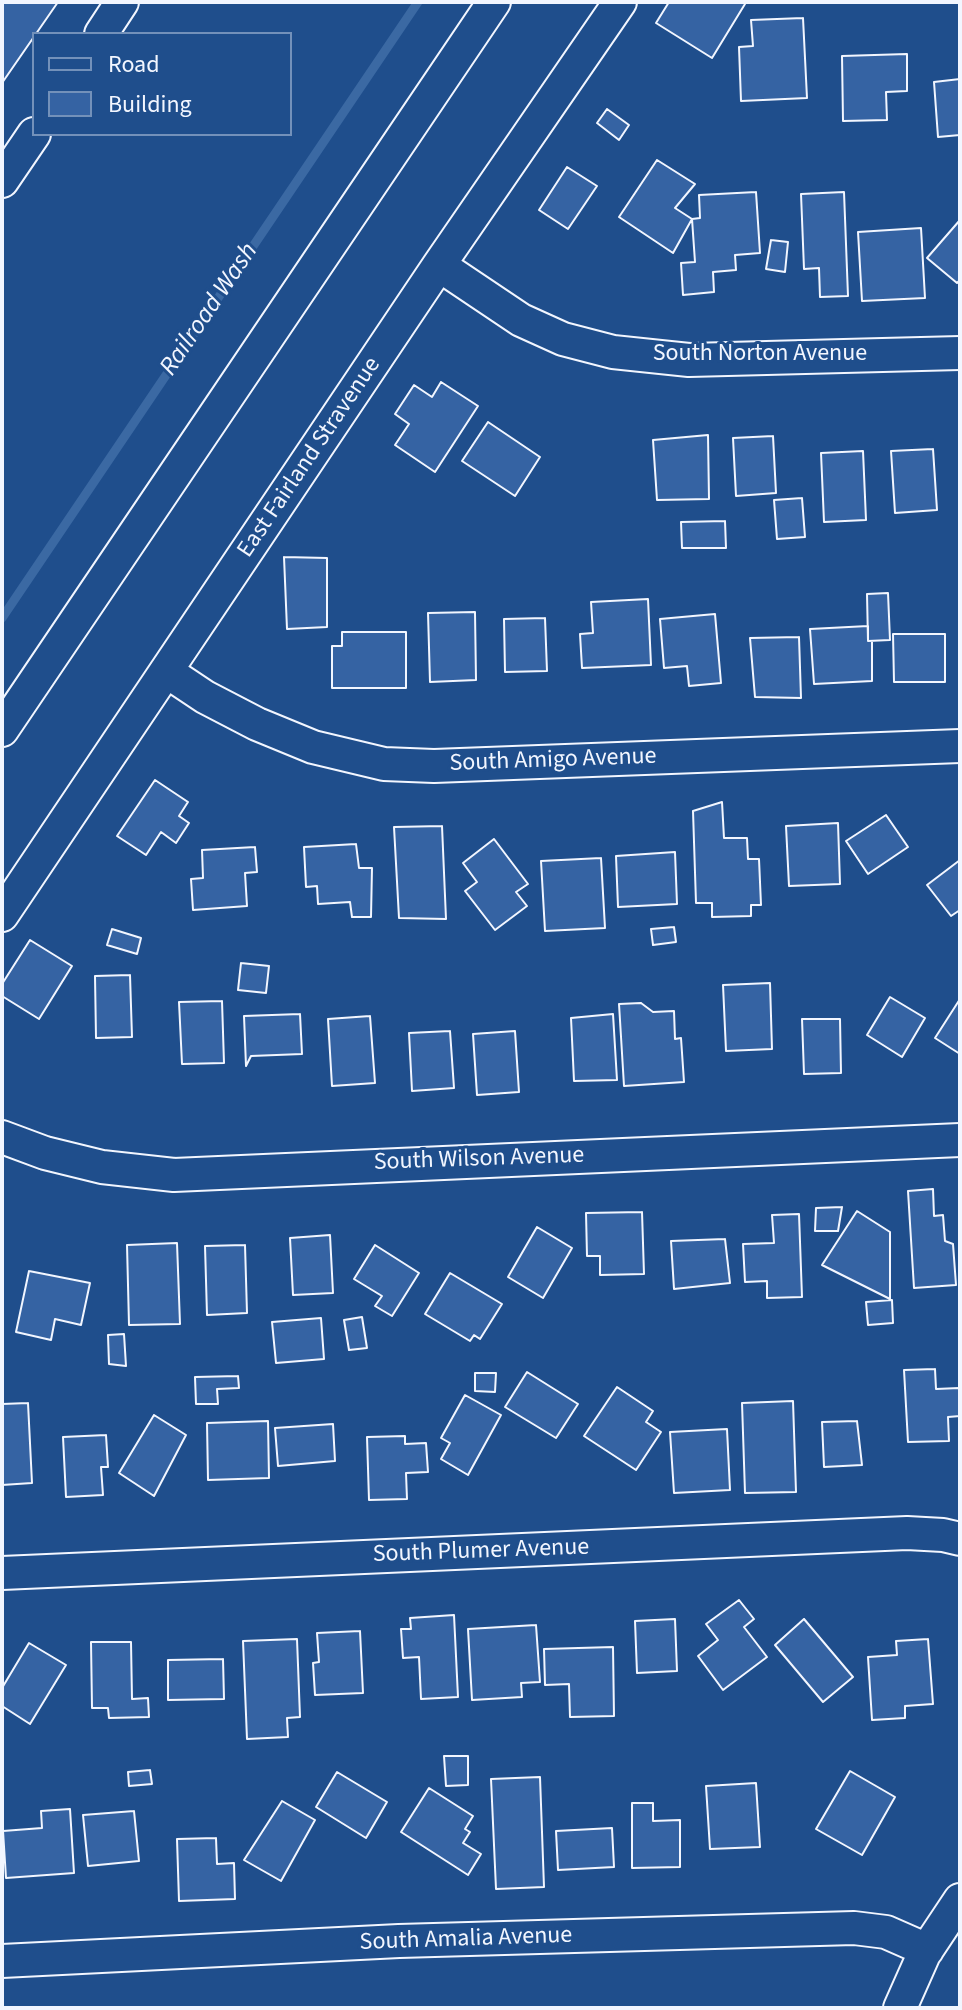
<!DOCTYPE html>
<style>
body{margin:0}
#map{position:relative;width:962px;height:2010px;overflow:hidden;background:#1f4e8c;font-family:"Source Sans 3",sans-serif}
canvas{display:block}
.frame{position:absolute;inset:0;border:4px solid #f2f6ff;pointer-events:none}
.legend{position:absolute;left:32px;top:32px;width:260px;height:104px;box-sizing:border-box;background:#1f4e8c;border:2px solid #7391ba;margin:0;padding:10px 14px;list-style:none;font-size:24px;color:#f2f6ff}
.legend li{display:flex;align-items:center;gap:16px;height:40px}
.legend b{width:40px;border:2px solid #7391ba}
</style>
<div id="map">
<canvas width="962" height="2010"></canvas>
<div class="frame"></div>
<ul class="legend">
<li><b style="height:10px;background:#1f4e8c"></b>Road</li>
<li><b style="height:22px;background:#3563a3"></b>Building</li>
</ul>
</div>
<script>
const context = document.querySelector('canvas').getContext('2d');
context.lineJoin = 'round';
const shape = rows => new Path2D(rows.map(r => 'M' + r).join(''));
function trace(path, color, width, dash) { context.strokeStyle = color; context.lineWidth = width; context.lineCap = dash ? 'butt' : 'round'; context.setLineDash(dash || []); context.stroke(path); }
function fillPath(path, color) { context.fillStyle = color; context.fill(path, 'evenodd'); }
function label(font, color, halo, rows, align = 'center') {
  context.font = font + ' "Source Sans 3",sans-serif'; context.lineWidth = 6; context.setLineDash([]); context.textBaseline = 'middle'; context.strokeStyle = halo; context.fillStyle = color; for (const [text, x, y, turn = 0] of rows) {
    context.save(); context.translate(x, y); context.rotate((+turn || 0) * Math.PI / 180); context.textAlign = isNaN(turn) ? turn : align; if (halo) context.strokeText(text, 0, 0); context.fillText(text, 0, 0); context.restore();
  }
}
const stream = shape([
 [2,618,418,2]
]);
const building = shape([
 [2,2,58,2,2,83,2,2],
 [669,2,742,2,745,4,712,58,656,23,669,2],
 [803,18,807,98,741,101,739,47,753,46,751,20,803,18],
 [907,54,907,91,886,92,887,120,843,121,842,56,907,54],
 [960,79,960,135,938,137,934,82,960,79],
 [607,109,629,125,619,140,597,123,607,109],
 [657,160,695,184,675,208,692,219,673,253,619,217,657,160],
 [567,167,597,186,568,229,539,210,567,167],
 [756,192,760,253,735,255,736,270,713,272,714,292,683,295,681,263,695,262,692,219,700,218,699,195,756,192],
 [844,192,848,296,820,297,819,268,804,269,801,194,844,192],
 [960,220,960,280,957,283,927,258,960,220],
 [921,228,925,298,862,301,858,232,921,228],
 [771,240,788,242,785,272,766,269,771,240],
 [441,382,478,406,435,472,395,445,409,424,395,414,414,385,432,397,441,382],
 [488,422,540,457,515,496,462,461,488,422],
 [708,435,709,499,657,500,653,440,708,435],
 [773,436,776,493,736,496,733,438,773,436],
 [933,449,937,510,895,513,891,451,933,449],
 [863,451,866,520,824,522,821,453,863,451],
 [802,498,805,537,777,539,774,500,802,498],
 [725,521,726,548,682,548,681,522,725,521],
 [284,557,327,558,327,627,287,629,284,557],
 [888,593,890,640,868,641,867,594,888,593],
 [648,599,651,665,582,668,580,634,593,633,591,602,648,599],
 [475,612,476,680,430,682,428,613,475,612],
 [715,614,721,683,689,686,687,666,664,668,660,619,715,614],
 [545,618,547,671,505,672,504,619,545,618],
 [868,626,868,641,872,641,872,681,814,684,810,629,868,626],
 [342,632,406,632,406,688,332,688,332,646,342,646,342,632],
 [893,634,945,634,945,682,894,682,893,634],
 [799,637,801,698,755,697,750,638,799,637],
 [155,780,188,802,179,816,189,823,176,843,161,832,146,855,117,836,155,780],
 [722,802,724,838,747,838,748,859,759,859,761,905,751,905,751,916,712,917,712,903,696,903,693,811,722,802],
 [886,815,908,847,868,874,846,841,886,815],
 [838,823,840,884,789,886,786,826,838,823],
 [442,826,446,919,399,918,394,827,442,826],
 [494,839,528,884,516,892,527,906,495,930,465,891,477,882,463,863,494,839],
 [356,844,359,868,372,868,371,917,352,917,350,902,318,904,317,886,306,887,304,847,356,844],
 [255,847,257,872,245,873,247,906,193,910,191,879,203,878,202,850,255,847],
 [675,852,677,904,618,907,616,856,675,852],
 [601,858,605,928,545,931,541,861,601,858],
 [960,860,960,910,951,916,927,885,960,860],
 [674,927,676,942,653,945,651,929,674,927],
 [112,929,141,938,137,954,107,945,112,929],
 [30,940,72,966,39,1019,2,996,2,984,30,940],
 [241,963,269,966,266,993,238,990,241,963],
 [130,975,132,1037,96,1038,95,976,130,975],
 [770,983,772,1049,726,1051,723,985,770,983],
 [890,997,925,1018,902,1057,867,1035,890,997],
 [960,999,960,1054,935,1038,960,999],
 [222,1001,224,1063,182,1064,179,1002,222,1001],
 [641,1003,653,1012,674,1011,675,1039,681,1038,684,1082,624,1086,619,1004,641,1003],
 [300,1014,302,1054,251,1056,246,1066,244,1016,300,1014],
 [613,1014,617,1080,574,1081,571,1018,613,1014],
 [370,1016,375,1083,332,1086,328,1019,370,1016],
 [802,1019,840,1019,841,1073,804,1074,802,1019],
 [450,1031,454,1088,412,1091,409,1033,450,1031],
 [515,1031,519,1092,477,1095,473,1034,515,1031],
 [933,1189,934,1216,943,1215,945,1241,953,1244,956,1285,914,1288,908,1191,933,1189],
 [842,1207,838,1231,815,1231,816,1208,842,1207],
 [857,1211,890,1232,890,1299,822,1265,857,1211],
 [642,1212,644,1274,600,1275,600,1256,587,1256,586,1213,642,1212],
 [799,1214,802,1297,767,1298,767,1281,745,1282,743,1244,774,1243,772,1215,799,1214],
 [537,1227,572,1248,543,1298,508,1277,537,1227],
 [330,1235,333,1293,293,1295,290,1238,330,1235],
 [725,1239,730,1283,674,1289,671,1241,725,1239],
 [177,1243,180,1324,129,1325,127,1245,177,1243],
 [245,1245,247,1313,207,1315,205,1246,245,1245],
 [375,1245,419,1273,392,1316,375,1306,382,1296,354,1279,375,1245],
 [29,1271,90,1283,81,1325,55,1319,51,1340,16,1332,29,1271],
 [450,1273,502,1304,480,1339,474,1335,470,1341,425,1314,450,1273],
 [892,1300,893,1323,868,1325,866,1302,892,1300],
 [362,1317,367,1348,349,1350,344,1320,362,1317],
 [321,1318,324,1359,276,1363,272,1322,321,1318],
 [124,1334,126,1366,109,1364,108,1335,124,1334],
 [935,1369,936,1389,959,1388,960,1416,948,1417,949,1441,908,1442,904,1370,935,1369],
 [527,1372,578,1404,556,1438,505,1407,527,1372],
 [475,1373,496,1373,495,1392,475,1391,475,1373],
 [238,1376,239,1388,217,1389,218,1404,196,1404,195,1377,238,1376],
 [617,1387,653,1411,646,1422,661,1432,636,1470,584,1436,617,1387],
 [465,1395,501,1415,468,1475,441,1459,450,1443,441,1438,465,1395],
 [793,1401,796,1492,745,1493,742,1403,793,1401],
 [28,1403,32,1483,2,1485,2,1404,28,1403],
 [154,1415,186,1435,154,1496,119,1473,154,1415],
 [268,1421,269,1478,208,1480,207,1423,268,1421],
 [857,1421,862,1465,824,1467,822,1422,857,1421],
 [333,1424,335,1461,278,1466,275,1428,333,1424],
 [727,1429,730,1490,674,1493,670,1432,727,1429],
 [106,1435,108,1467,101,1467,103,1495,66,1497,63,1437,106,1435],
 [405,1436,405,1444,426,1443,428,1472,406,1473,407,1499,369,1500,367,1437,405,1436],
 [739,1600,754,1619,744,1627,767,1657,723,1690,698,1656,718,1640,706,1624,739,1600],
 [454,1615,458,1697,421,1699,419,1657,403,1658,401,1629,411,1629,410,1618,454,1615],
 [675,1619,677,1671,637,1673,635,1621,675,1619],
 [804,1619,853,1677,823,1702,775,1645,804,1619],
 [536,1625,540,1682,521,1683,522,1697,472,1700,468,1629,536,1625],
 [360,1631,363,1693,315,1695,313,1663,319,1662,317,1633,360,1631],
 [297,1639,300,1717,287,1718,288,1737,247,1739,243,1641,297,1639],
 [928,1639,933,1704,905,1706,905,1718,872,1720,868,1657,897,1655,896,1641,928,1639],
 [91,1642,131,1642,132,1699,148,1698,149,1717,109,1718,108,1708,92,1708,91,1642],
 [29,1643,66,1665,30,1724,2,1706,2,1688,29,1643],
 [613,1647,614,1716,570,1717,569,1684,545,1685,544,1649,613,1647],
 [223,1659,224,1699,168,1700,168,1660,223,1659],
 [444,1756,468,1756,468,1785,446,1786,444,1756],
 [150,1770,152,1784,129,1786,128,1772,150,1770],
 [850,1771,895,1797,862,1855,816,1829,850,1771],
 [337,1772,387,1802,366,1838,316,1807,337,1772],
 [540,1777,544,1887,496,1889,491,1779,540,1777],
 [756,1783,760,1847,710,1849,706,1786,756,1783],
 [429,1788,473,1816,465,1829,470,1832,463,1843,481,1854,468,1875,401,1832,429,1788],
 [282,1801,315,1820,281,1881,244,1860,282,1801],
 [632,1803,653,1803,653,1821,680,1820,680,1867,632,1868,632,1803],
 [70,1809,74,1873,6,1878,3,1831,42,1828,41,1811,70,1809],
 [134,1811,139,1861,88,1866,83,1815,134,1811],
 [612,1828,614,1867,558,1870,556,1831,612,1828],
 [216,1838,217,1864,234,1863,235,1899,179,1901,177,1839,216,1838]
]);
const minor = shape([
 [101,34,122,2],
 [2,181,34,134],
 [439,265,521,320,563,339,613,352,689,360,960,353],
 [166,671,205,697,257,724,313,747,384,764,434,766,960,746],
 [2,730,494,2],
 [2,915,439,265,620,2],
 [2,1137,45,1153,102,1167,174,1175,960,1140],
 [2,1573,907,1533,943,1535,960,1539],
 [2,1961,399,1941,854,1928,886,1932,927,1950],
 [900,2008,924,1954,960,1900]
]);
const streetNames = [
 ["South Norton Avenue",760,355],
 ["East Fairland Stravenue",310,458,-56],
 ["South Amigo Avenue",553,761,-2],
 ["South Wilson Avenue",479,1160,-2],
 ["South Plumer Avenue",481,1552,-2],
 ["South Amalia Avenue",466,1940,-2]
];
const waterNames = [
 ["Railroad Wash",210,310,-56]
];
trace(stream, '#3b69a3', 9);
fillPath(building, '#3563a3');
trace(building, '#f2f6ff', 2);
trace(minor, '#f2f6ff', 36);
trace(minor, '#1f4e8c', 32);
label('24px', '#f2f6ff', '#1f4e8c', streetNames);
label('italic 26px', '#f2f6ff', '#1f4e8c', waterNames);
</script>
